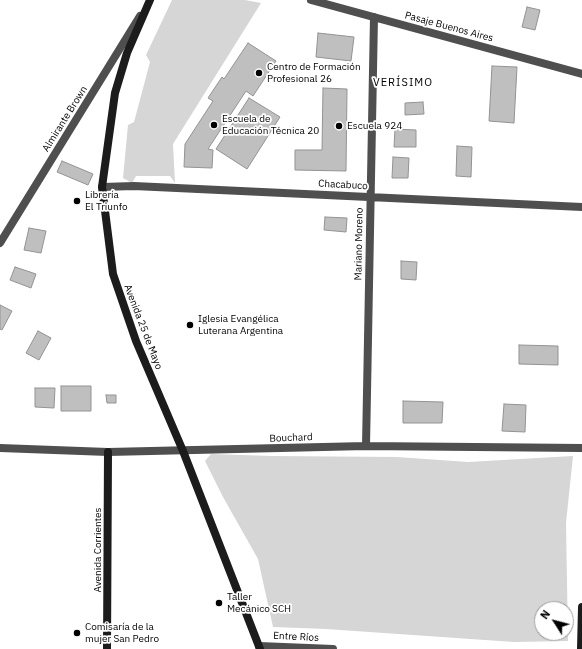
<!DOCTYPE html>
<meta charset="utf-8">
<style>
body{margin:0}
#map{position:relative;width:582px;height:649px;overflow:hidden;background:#fff;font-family:"IBM Plex Sans",sans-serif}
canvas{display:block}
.north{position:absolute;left:534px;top:601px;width:40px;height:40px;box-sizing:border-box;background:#fff;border:1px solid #999;border-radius:50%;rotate:306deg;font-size:11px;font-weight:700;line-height:16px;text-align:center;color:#000}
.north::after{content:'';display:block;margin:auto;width:14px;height:18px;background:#000;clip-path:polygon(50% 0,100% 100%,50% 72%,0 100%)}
</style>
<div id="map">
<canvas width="582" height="649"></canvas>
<div class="north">N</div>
</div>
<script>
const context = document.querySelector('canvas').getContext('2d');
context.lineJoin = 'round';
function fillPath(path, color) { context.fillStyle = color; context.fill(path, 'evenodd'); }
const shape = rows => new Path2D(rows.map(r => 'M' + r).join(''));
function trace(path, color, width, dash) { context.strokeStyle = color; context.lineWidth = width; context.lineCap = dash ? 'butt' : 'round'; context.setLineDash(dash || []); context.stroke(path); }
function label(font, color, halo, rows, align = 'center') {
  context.font = font + ' "IBM Plex Sans",sans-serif'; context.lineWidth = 3.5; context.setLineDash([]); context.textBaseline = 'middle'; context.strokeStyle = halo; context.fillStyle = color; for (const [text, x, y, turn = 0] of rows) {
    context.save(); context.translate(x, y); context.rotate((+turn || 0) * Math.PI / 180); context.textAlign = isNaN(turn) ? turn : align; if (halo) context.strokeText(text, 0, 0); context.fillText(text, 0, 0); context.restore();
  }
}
const green = shape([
 [172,0,245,0,261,3,173,144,175,183,170,176,136,176,132,183,123,178,128,125,134,122,150,62,146,55],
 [211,454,272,456,397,457,468,462,573,456,566,523,568,641,514,642,326,629,273,627,258,559,223,497,205,461],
 [542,609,566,609,566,633,542,633]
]);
const building = shape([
 [527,7,540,10,535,30,522,27,527,7],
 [318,33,354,37,351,61,316,57,318,33],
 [248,43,276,61,253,96,246,91,208,149,213,150,212,168,184,167,185,144,213,101,208,98,222,77,224,79,248,43],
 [492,66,517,67,514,123,489,121,492,66],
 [323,88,347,89,346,171,295,170,295,150,322,150,323,88],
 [249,98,280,117,247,169,216,149,249,98],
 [423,102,424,114,405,115,405,103,423,102],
 [395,129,416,130,416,147,394,147,395,129],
 [457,146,472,147,471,177,456,176,457,146],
 [393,157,409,158,408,178,392,178,393,157],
 [62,161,93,174,88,185,57,172,62,161],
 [325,217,347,218,346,232,324,230,325,217],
 [29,228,46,231,41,253,24,250,29,228],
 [401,261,417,262,416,280,401,279,401,261],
 [15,267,36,274,31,288,10,280,15,267],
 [0,305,12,311,2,330,0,329,0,305],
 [38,331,51,338,39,360,26,353,38,331],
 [519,345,558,346,558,365,519,364,519,345],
 [61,386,91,386,91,411,61,411,61,386],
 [35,388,55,388,54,408,35,407,35,388],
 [106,395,116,395,116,403,107,403,106,395],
 [403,401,443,402,442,423,403,423,403,401],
 [504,404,526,405,525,432,502,431,504,404]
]);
const street = shape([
 [311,0,582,74],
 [102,187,134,186,582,207],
 [0,243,140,16],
 [366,446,374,17],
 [0,448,108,452,366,446,582,448],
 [259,646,333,649]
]);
const secondary = shape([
 [150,0,127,53,115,93,102,187,113,274,136,341,183,451,260,649],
 [107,649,108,452],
 [581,649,582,607]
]);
const markers = [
 [259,73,4,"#000"],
 [214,125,4,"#000"],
 [339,126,4,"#000"],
 [77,201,4,"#000"],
 [190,325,4,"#000"],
 [219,603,4,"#000"],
 [77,633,4,"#000"]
];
const streetNames = [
 ["Pasaje Buenos Aires",449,27,15],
 ["Almirante Brown",65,119,-58],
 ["Chacabuco",343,185,3],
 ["Mariano Moreno",359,244,-89],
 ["Avenida 25 de Mayo",143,327,69],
 ["Bouchard",291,438,-2],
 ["Avenida Corrientes",98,550,-90],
 ["Entre Ríos",296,637,3]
];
const poiNames = [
 ["Centro de Formación",267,67],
 ["Profesional 26",267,79],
 ["Escuela de",222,119],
 ["Educación Técnica 20",222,131],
 ["Escuela 924",347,126],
 ["Librería",85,195],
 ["El Triunfo",85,207],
 ["Iglesia Evangélica",198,319],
 ["Luterana Argentina",198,331],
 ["Taller",227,597],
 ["Mecánico SCH",227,609],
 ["Comisaría de la",85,627],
 ["mujer San Pedro",85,639]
];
const neighbourhoodNames = [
 ["VERÍSIMO",403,83]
];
fillPath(green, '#d6d6d6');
fillPath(building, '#bfbfbf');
trace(building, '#939393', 1);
trace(street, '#4f4f4f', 8);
trace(secondary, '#1c1c1c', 8);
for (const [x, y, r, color] of markers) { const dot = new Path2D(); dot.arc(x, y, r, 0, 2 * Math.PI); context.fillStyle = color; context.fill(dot); trace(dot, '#fff', 1.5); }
label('10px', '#000', '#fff', streetNames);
label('10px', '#000', '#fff', poiNames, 'left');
context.letterSpacing = '1px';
label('11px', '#000', '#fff', neighbourhoodNames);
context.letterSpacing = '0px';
</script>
